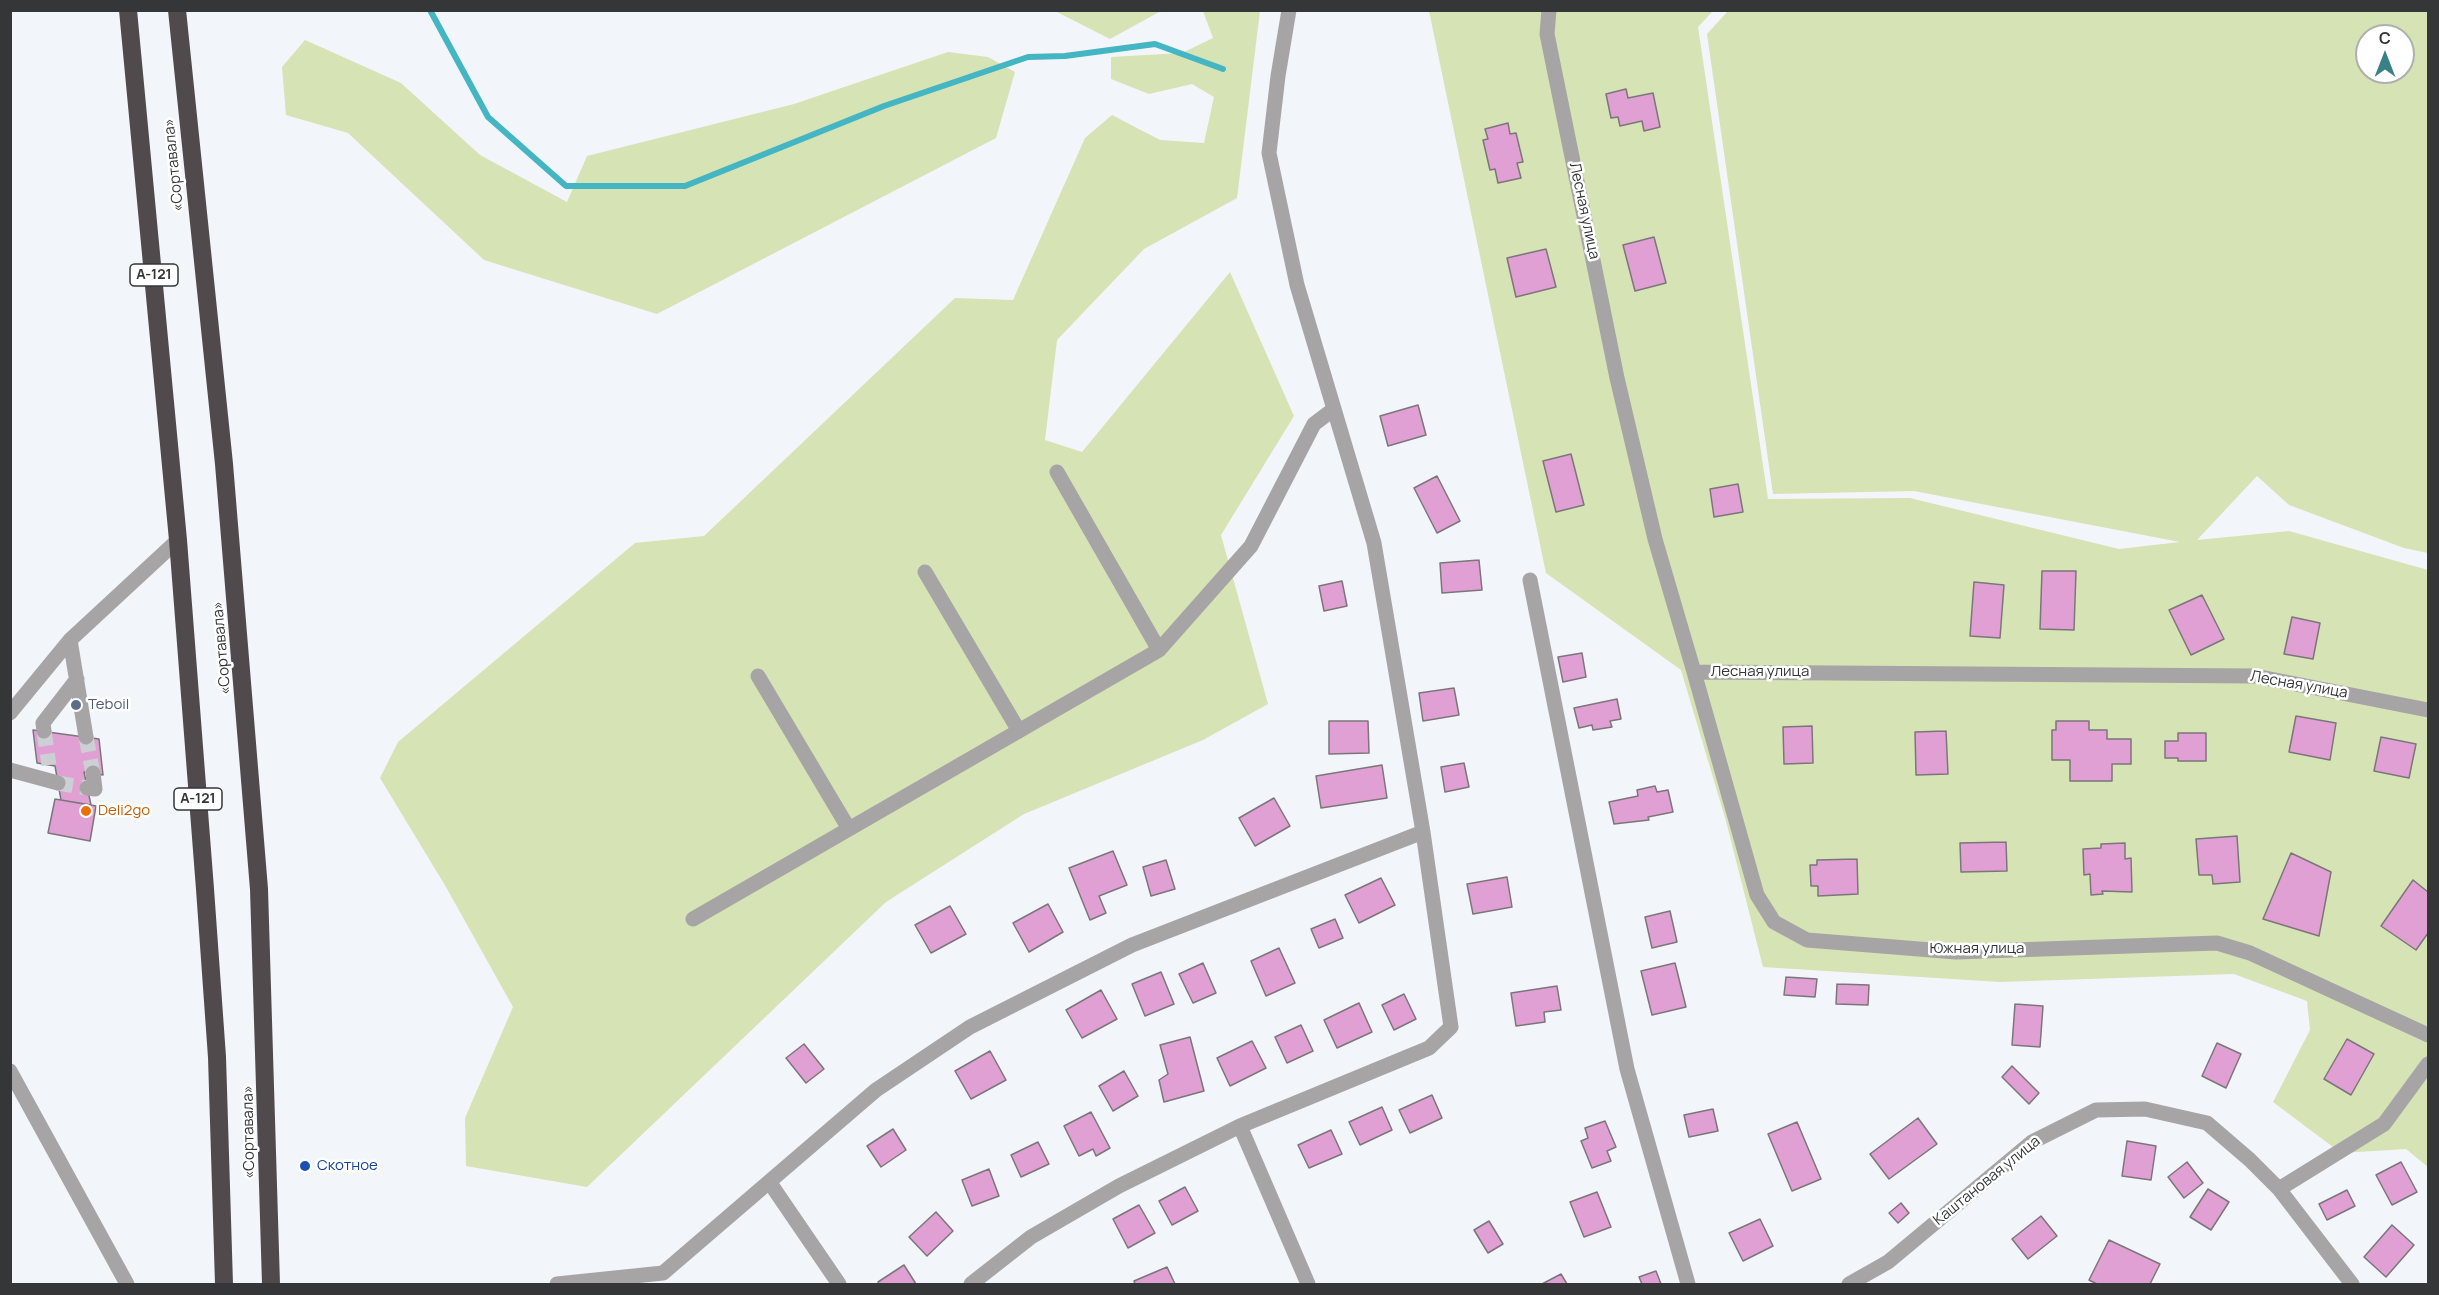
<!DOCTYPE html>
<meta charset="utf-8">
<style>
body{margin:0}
#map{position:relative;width:2439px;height:1295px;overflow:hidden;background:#f2f5fa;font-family:Manrope,sans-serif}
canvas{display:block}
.frame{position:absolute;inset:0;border:12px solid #353638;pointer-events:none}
.north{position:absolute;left:2355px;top:24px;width:60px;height:60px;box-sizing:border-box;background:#fff;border:2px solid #aeafaf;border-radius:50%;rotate:0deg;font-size:16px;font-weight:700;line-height:24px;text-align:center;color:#353638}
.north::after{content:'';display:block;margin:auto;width:21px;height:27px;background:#388186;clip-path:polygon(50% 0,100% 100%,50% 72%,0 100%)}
</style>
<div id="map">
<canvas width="2439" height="1295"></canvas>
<div class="frame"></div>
<div class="north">С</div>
</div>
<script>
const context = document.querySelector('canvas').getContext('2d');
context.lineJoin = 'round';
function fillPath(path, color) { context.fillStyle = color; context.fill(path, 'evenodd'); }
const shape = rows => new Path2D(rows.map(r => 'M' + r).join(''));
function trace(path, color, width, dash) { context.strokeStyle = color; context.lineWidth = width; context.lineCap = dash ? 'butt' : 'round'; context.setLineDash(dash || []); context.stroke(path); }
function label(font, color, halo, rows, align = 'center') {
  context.font = font + ' Manrope,sans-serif'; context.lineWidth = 5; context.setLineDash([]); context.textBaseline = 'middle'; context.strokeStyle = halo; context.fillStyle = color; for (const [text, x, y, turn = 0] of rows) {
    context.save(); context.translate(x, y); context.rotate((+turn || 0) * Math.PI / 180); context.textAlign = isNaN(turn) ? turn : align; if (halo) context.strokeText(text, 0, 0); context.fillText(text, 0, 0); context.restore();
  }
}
const green = shape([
 [1729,10,2428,11,2428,553,2404,548,2289,505,2257,476,2197,540,2289,531,2428,570,2428,1167,2406,1149,2341,1153,2273,1102,2310,1030,2307,1001,2234,974,2000,982,1763,967,1726,821,1681,670,1546,573,1429,11,1713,11,1698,27,1768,499,1910,498,2119,549,2180,542,1914,491,1773,494,1707,34],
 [2367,36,2403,36,2403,72,2367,72],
 [1055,11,1161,11,1110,39],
 [1203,11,1260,11,1237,198,1144,249,1057,340,1045,440,1082,452,1230,272,1294,416,1221,535,1268,704,1203,740,1024,814,886,902,587,1187,466,1166,465,1118,513,1007,446,887,380,778,398,742,635,543,704,536,955,298,1013,300,1085,138,1112,115,1160,140,1204,143,1214,97,1192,84,1149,94,1111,79,1111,57,1182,53,1213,38],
 [305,40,401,83,480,155,567,202,587,156,794,104,948,52,988,57,1015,72,996,138,657,314,484,260,348,133,286,115,282,67]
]);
const stream = shape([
 [430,10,488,117,566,186,685,186,884,106,1028,57,1065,56,1155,44,1223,69]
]);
const building = shape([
 [1626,89,1628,98,1653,93,1660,127,1644,131,1642,121,1620,126,1618,117,1611,118,1606,94,1626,89],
 [1508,123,1510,134,1516,133,1523,162,1517,163,1521,178,1498,183,1495,169,1490,170,1483,140,1488,139,1485,129,1508,123],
 [1654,237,1666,283,1635,291,1623,245,1654,237],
 [1546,249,1556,287,1516,297,1507,258,1546,249],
 [1418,405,1426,435,1388,446,1380,416,1418,405],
 [1571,454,1584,505,1556,512,1543,461,1571,454],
 [1437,476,1460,521,1437,533,1414,488,1437,476],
 [1738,484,1743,512,1714,517,1710,489,1738,484],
 [1479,560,1482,590,1442,593,1440,563,1479,560],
 [2042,571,2076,571,2074,630,2040,629,2042,571],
 [1342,581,1347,606,1324,611,1319,586,1342,581],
 [1974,582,2004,585,2000,638,1970,636,1974,582],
 [2202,595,2224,639,2191,655,2169,610,2202,595],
 [2292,617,2320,623,2313,659,2284,654,2292,617],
 [1582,653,1586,677,1563,682,1558,657,1582,653],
 [1454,688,1459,715,1423,721,1419,693,1454,688],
 [1617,699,1621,719,1610,721,1612,727,1593,730,1592,725,1579,728,1574,708,1617,699],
 [2296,716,2336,723,2330,760,2289,752,2296,716],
 [1329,721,1368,721,1369,753,1329,754,1329,721],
 [2056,721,2089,721,2089,730,2107,730,2107,739,2131,739,2131,764,2112,764,2112,781,2070,781,2070,760,2052,760,2052,730,2056,730,2056,721],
 [1812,726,1813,763,1784,764,1783,727,1812,726],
 [33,730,99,739,103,775,84,772,91,805,61,800,55,766,37,763,33,730],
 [1946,731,1948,774,1916,775,1915,732,1946,731],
 [2178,733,2206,733,2206,761,2178,761,2178,758,2165,758,2165,741,2178,741,2178,733],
 [2381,737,2416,744,2409,778,2374,771,2381,737],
 [1464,763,1469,787,1445,792,1441,767,1464,763],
 [1382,765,1387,798,1321,808,1316,776,1382,765],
 [1655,786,1657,792,1668,790,1673,812,1648,817,1649,820,1614,824,1609,802,1638,796,1637,790,1655,786],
 [1274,798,1290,826,1255,846,1239,818,1274,798],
 [55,799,96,806,90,841,48,833,55,799],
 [2237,836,2240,882,2213,884,2212,875,2199,875,2196,839,2237,836],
 [2006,842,2007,871,1961,872,1960,843,2006,842],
 [2125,843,2125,859,2131,858,2132,892,2102,891,2103,894,2091,895,2090,874,2084,875,2083,849,2101,848,2101,844,2125,843],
 [1113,851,1127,885,1099,896,1106,913,1090,920,1069,868,1113,851],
 [2291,853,2331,872,2319,936,2263,919,2291,853],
 [1857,859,1858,894,1818,896,1818,886,1811,886,1810,865,1817,865,1817,860,1857,859],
 [1166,860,1175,889,1151,896,1143,867,1166,860],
 [1507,877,1512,907,1473,914,1467,884,1507,877],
 [1381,878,1395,905,1359,923,1345,895,1381,878],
 [2413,880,2428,892,2428,933,2416,950,2381,926,2413,880],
 [1048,904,1063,932,1029,952,1013,923,1048,904],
 [950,906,966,934,931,953,915,925,950,906],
 [1670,911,1677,942,1652,948,1645,917,1670,911],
 [1335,919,1343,938,1319,948,1311,929,1335,919],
 [1279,948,1295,983,1266,996,1251,961,1279,948],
 [1203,963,1216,993,1193,1003,1179,974,1203,963],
 [1675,963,1686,1007,1652,1015,1641,971,1675,963],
 [1161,972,1174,1004,1145,1016,1132,984,1161,972],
 [1786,977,1817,979,1815,997,1784,995,1786,977],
 [1837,984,1869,985,1868,1005,1836,1004,1837,984],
 [1557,986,1561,1010,1544,1012,1545,1022,1516,1026,1511,993,1557,986],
 [1101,990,1117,1019,1082,1038,1066,1010,1101,990],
 [1404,994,1416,1019,1394,1030,1382,1005,1404,994],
 [1359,1003,1372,1032,1337,1048,1324,1020,1359,1003],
 [2015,1004,2043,1006,2040,1047,2012,1045,2015,1004],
 [1301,1025,1313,1051,1287,1063,1275,1037,1301,1025],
 [1190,1037,1204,1091,1164,1102,1159,1080,1168,1074,1160,1045,1190,1037],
 [2347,1039,2374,1054,2351,1095,2324,1079,2347,1039],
 [1252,1041,1266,1068,1230,1086,1217,1058,1252,1041],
 [2217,1043,2241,1054,2226,1088,2202,1076,2217,1043],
 [804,1044,824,1069,806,1083,786,1058,804,1044],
 [990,1051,1006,1080,971,1099,955,1071,990,1051],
 [2012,1066,2039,1093,2029,1104,2002,1077,2012,1066],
 [1124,1071,1138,1096,1113,1111,1099,1086,1124,1071],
 [1432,1095,1442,1118,1410,1133,1399,1110,1432,1095],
 [1382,1107,1392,1130,1360,1145,1349,1122,1382,1107],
 [1713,1109,1718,1131,1689,1137,1684,1115,1713,1109],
 [1091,1112,1110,1148,1096,1156,1093,1149,1079,1156,1064,1126,1091,1112],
 [1918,1118,1937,1144,1889,1179,1870,1154,1918,1118],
 [1605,1121,1616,1147,1607,1151,1611,1161,1592,1168,1581,1141,1588,1138,1585,1128,1605,1121],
 [1797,1122,1821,1179,1792,1191,1768,1134,1797,1122],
 [893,1129,906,1150,881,1167,867,1146,893,1129],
 [1331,1130,1342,1154,1309,1168,1298,1145,1331,1130],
 [2127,1141,2156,1146,2151,1180,2122,1176,2127,1141],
 [1038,1142,1049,1164,1021,1177,1011,1155,1038,1142],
 [2187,1162,2203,1183,2184,1198,2168,1177,2187,1162],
 [2401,1162,2417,1192,2392,1205,2376,1175,2401,1162],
 [989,1169,999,1196,972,1206,962,1180,989,1169],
 [1185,1187,1198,1211,1172,1225,1159,1201,1185,1187],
 [2208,1189,2229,1202,2211,1230,2190,1217,2208,1189],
 [2347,1190,2355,1206,2327,1220,2319,1204,2347,1190],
 [1597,1192,1611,1227,1584,1237,1570,1202,1597,1192],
 [1901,1203,1909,1213,1898,1223,1889,1213,1901,1203],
 [1139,1205,1155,1233,1128,1248,1113,1219,1139,1205],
 [936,1212,953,1231,927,1256,909,1237,936,1212],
 [2041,1216,2057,1236,2028,1259,2012,1239,2041,1216],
 [1760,1219,1773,1246,1743,1261,1729,1233,1760,1219],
 [1489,1221,1503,1244,1488,1253,1474,1230,1489,1221],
 [2392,1225,2414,1245,2386,1277,2364,1257,2392,1225],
 [2109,1240,2160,1264,2150,1284,2097,1284,2089,1280,2109,1240],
 [904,1265,916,1284,879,1284,878,1282,904,1265],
 [1167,1267,1175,1284,1135,1284,1134,1281,1167,1267],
 [1656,1271,1661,1284,1642,1284,1639,1277,1656,1271],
 [1561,1274,1567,1284,1542,1284,1561,1274]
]);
const minorTunnel = shape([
 [44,731,49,765],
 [86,737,93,773],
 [58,783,87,788]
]);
const minor = shape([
 [1289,10,1278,76,1269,153,1297,285,1374,543,1423,832,1451,1027,1429,1048,1240,1126,1308,1284],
 [1549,10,1547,34,1617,378,1655,539,1694,672,2255,676,2428,710],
 [1057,472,1159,650],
 [925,572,1019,731],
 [1530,580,1627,1069,1688,1284],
 [70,640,86,737],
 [1694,672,1757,895,1774,922,1807,940,1956,952,2217,943,2250,953,2428,1035],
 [758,676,849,829],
 [10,713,70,640,178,540],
 [44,731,43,723,77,679],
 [10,770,58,783],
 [87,788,95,789,93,773],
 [693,919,1159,650,1251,546,1314,424,1334,409],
 [10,1071,127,1284],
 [770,1183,839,1284],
 [2279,1189,2384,1124,2428,1064],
 [557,1284,663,1273,876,1090,970,1027,1132,945,1423,832],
 [971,1284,1031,1237,1119,1186,1240,1126],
 [1849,1284,1888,1262,2032,1142,2096,1110,2145,1109,2207,1123,2250,1160,2279,1189,2352,1284]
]);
const highway = shape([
 [128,10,178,540,205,889,217,1057,224,1284],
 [177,10,224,464,259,889,271,1284]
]);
const markers = [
 [76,705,6,"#5c6f8a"],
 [86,811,6,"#e8710a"],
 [305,1166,6,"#1a4fb4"]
];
const shields = [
 [154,275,48],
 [198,799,48]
];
const shieldNames = [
 ["А-121",154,275],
 ["А-121",198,799]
];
const streetNames = [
 ["«Сортавала»",174,165,-96],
 ["Лесная улица",1584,211,78],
 ["«Сортавала»",222,648,-95],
 ["Лесная улица",1760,672],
 ["Лесная улица",2299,685,10],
 ["Южная улица",1977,949],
 ["«Сортавала»",249,1132,-91],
 ["Каштановая улица",1987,1181,-39]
];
const serviceNames = [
 ["Teboil",88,705]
];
const foodNames = [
 ["Deli2go",98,811]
];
const transitNames = [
 ["Скотное",317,1166]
];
fillPath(green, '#d6e3b4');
trace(stream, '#44b5c3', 6);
fillPath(building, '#e1a0d3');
trace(building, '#7b767a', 1.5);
trace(minorTunnel, '#cccfd3', 15, [15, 8]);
trace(minor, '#a7a4a5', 15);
trace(highway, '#504a4c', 18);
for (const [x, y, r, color] of markers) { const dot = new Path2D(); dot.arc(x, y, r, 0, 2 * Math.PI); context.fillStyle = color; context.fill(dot); trace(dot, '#fff', 2); }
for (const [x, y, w] of shields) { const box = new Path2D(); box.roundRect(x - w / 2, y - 11, w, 22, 4.5); context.fillStyle = '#fff'; context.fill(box); trace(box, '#353638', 1.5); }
label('bold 14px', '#353638', null, shieldNames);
label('15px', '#353638', '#fff', streetNames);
label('15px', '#4e5e75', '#fff', serviceNames, 'left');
label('15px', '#c56008', '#fff', foodNames, 'left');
label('15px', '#164399', '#fff', transitNames, 'left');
</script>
